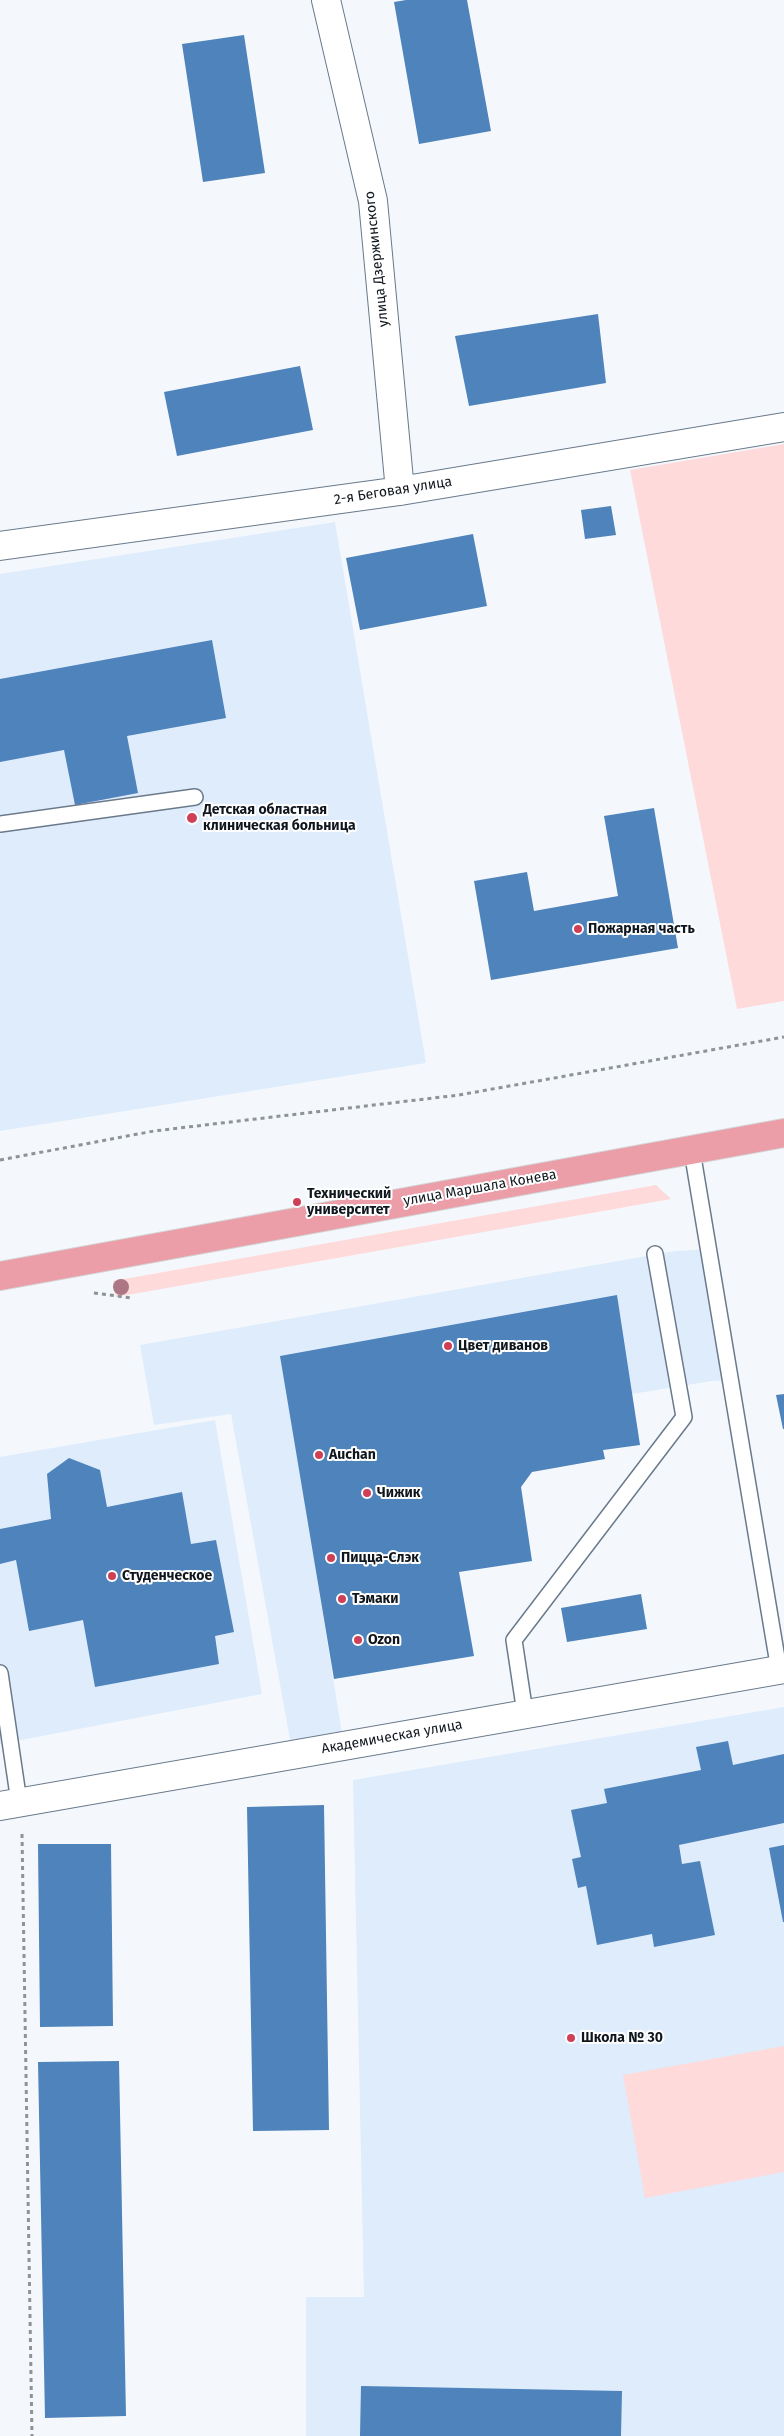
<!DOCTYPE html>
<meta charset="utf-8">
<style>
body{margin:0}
canvas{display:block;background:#f4f8fc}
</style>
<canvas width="784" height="2436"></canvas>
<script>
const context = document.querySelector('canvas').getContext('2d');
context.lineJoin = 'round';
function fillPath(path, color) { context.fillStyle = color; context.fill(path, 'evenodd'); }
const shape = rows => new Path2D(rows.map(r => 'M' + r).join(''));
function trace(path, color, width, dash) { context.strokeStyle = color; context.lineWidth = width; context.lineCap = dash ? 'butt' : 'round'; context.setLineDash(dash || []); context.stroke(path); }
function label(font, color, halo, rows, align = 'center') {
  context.font = font + ' "Fira Sans",sans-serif'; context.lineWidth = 4; context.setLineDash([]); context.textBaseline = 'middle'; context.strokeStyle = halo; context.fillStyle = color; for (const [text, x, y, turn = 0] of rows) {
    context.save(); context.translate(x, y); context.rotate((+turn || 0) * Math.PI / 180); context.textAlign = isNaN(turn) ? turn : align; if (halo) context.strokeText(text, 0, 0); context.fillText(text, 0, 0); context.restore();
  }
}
const built = shape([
 [335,522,426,1063,0,1131,0,574],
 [709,1249,732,1380,712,1381,632,1394,640,1445,603,1450,587,1350,419,1561,317,1578,344,1746,293,1756,231,1414,154,1425,140,1345,675,1251],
 [215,1420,262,1694,0,1744,0,1457],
 [784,1707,784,2436,306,2436,306,2297,364,2297,353,1780]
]);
const green = shape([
 [784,444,784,1001,737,1009,630,470],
 [656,1185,671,1199,116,1297,113,1281],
 [784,2046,784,2172,645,2198,623,2075]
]);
const building = shape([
 [406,0,467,0,491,131,419,144,394,2],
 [244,35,265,173,203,182,182,44],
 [598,314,606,383,469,406,455,336],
 [300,366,313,430,177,456,164,392],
 [611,506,616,535,585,539,581,510],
 [473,534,487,606,360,630,346,558],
 [212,640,226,718,127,736,138,793,75,805,64,750,0,762,0,679],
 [654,808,678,948,491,980,474,881,527,872,534,911,618,896,604,816],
 [617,1295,640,1445,603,1450,605,1459,532,1472,521,1487,532,1561,459,1572,474,1656,334,1679,280,1356],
 [784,1394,784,1429,783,1429,776,1395],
 [69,1458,100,1470,107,1507,182,1492,191,1544,216,1540,234,1632,215,1636,219,1664,95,1687,83,1620,29,1631,16,1560,0,1564,0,1529,51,1519,47,1474],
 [641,1594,647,1629,567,1642,561,1608],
 [728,1741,733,1765,784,1754,784,1823,679,1845,682,1864,700,1861,715,1935,654,1947,652,1934,597,1945,586,1886,578,1888,572,1859,581,1857,571,1810,607,1803,604,1789,701,1770,696,1747],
 [324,1805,329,2130,253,2131,247,1807],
 [38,1844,111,1844,113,2026,40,2027],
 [784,1845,784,1922,783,1922,769,1848],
 [119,2061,126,2416,45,2418,38,2062],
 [361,2386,622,2391,621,2436,360,2436]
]);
const path = shape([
 [0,1160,154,1131,459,1095,784,1037],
 [94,1293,132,1298],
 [22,1834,32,2436]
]);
const service = shape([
 [0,824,195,797],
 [692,1151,779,1670],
 [0,1673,19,1802],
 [525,1713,514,1640,684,1417,655,1254]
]);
const minor = shape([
 [326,0,373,201,400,491],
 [0,546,400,491,784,427],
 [0,1806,784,1669]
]);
const primary = shape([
 [0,1276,784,1133]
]);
const trees = [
 [121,1287]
];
const markers = [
 [192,818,6,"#cf3f56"],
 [578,929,5,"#cf3f56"],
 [297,1202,5,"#cf3f56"],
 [448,1346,5,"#cf3f56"],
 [319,1455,5,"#cf3f56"],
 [367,1493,5,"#cf3f56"],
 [331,1558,5,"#cf3f56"],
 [112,1576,5,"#cf3f56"],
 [342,1599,5,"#cf3f56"],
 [358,1640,5,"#cf3f56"],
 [571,2038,5,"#cf3f56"]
];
const streetNames = [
 ["улица Дзержинского",377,259,-96],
 ["2-я Беговая улица",393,491,-9],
 ["улица Маршала Конева",480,1188,-10],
 ["Академическая улица",392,1737,-10]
];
const poiNames = [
 ["Детская областная",203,810],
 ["клиническая больница",203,826],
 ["Пожарная часть",588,929],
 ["Технический",307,1194],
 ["университет",307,1210],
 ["Цвет диванов",458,1346],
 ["Auchan",329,1455],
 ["Чижик",377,1493],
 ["Пицца-Слэк",341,1558],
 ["Студенческое",122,1576],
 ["Тэмаки",352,1599],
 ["Ozon",368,1640],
 ["Школа № 30",581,2038]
];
fillPath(built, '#dfecfc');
fillPath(green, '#fedadb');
fillPath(building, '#4e83bb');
trace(service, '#6a7a8b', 18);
trace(minor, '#6a7a8b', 30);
trace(primary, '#d4d5d6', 30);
trace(path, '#8e9398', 3, [4, 4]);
trace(service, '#fff', 15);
trace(minor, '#fff', 28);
trace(primary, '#eb9ea7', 28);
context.fillStyle = '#ac7685';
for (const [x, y] of trees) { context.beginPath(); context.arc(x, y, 8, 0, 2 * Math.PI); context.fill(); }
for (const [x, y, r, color] of markers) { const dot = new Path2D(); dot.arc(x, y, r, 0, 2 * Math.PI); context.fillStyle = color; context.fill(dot); trace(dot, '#fff', 2); }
label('14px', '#10161d', '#fff', streetNames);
label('bold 14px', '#10161d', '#fff', poiNames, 'left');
</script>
